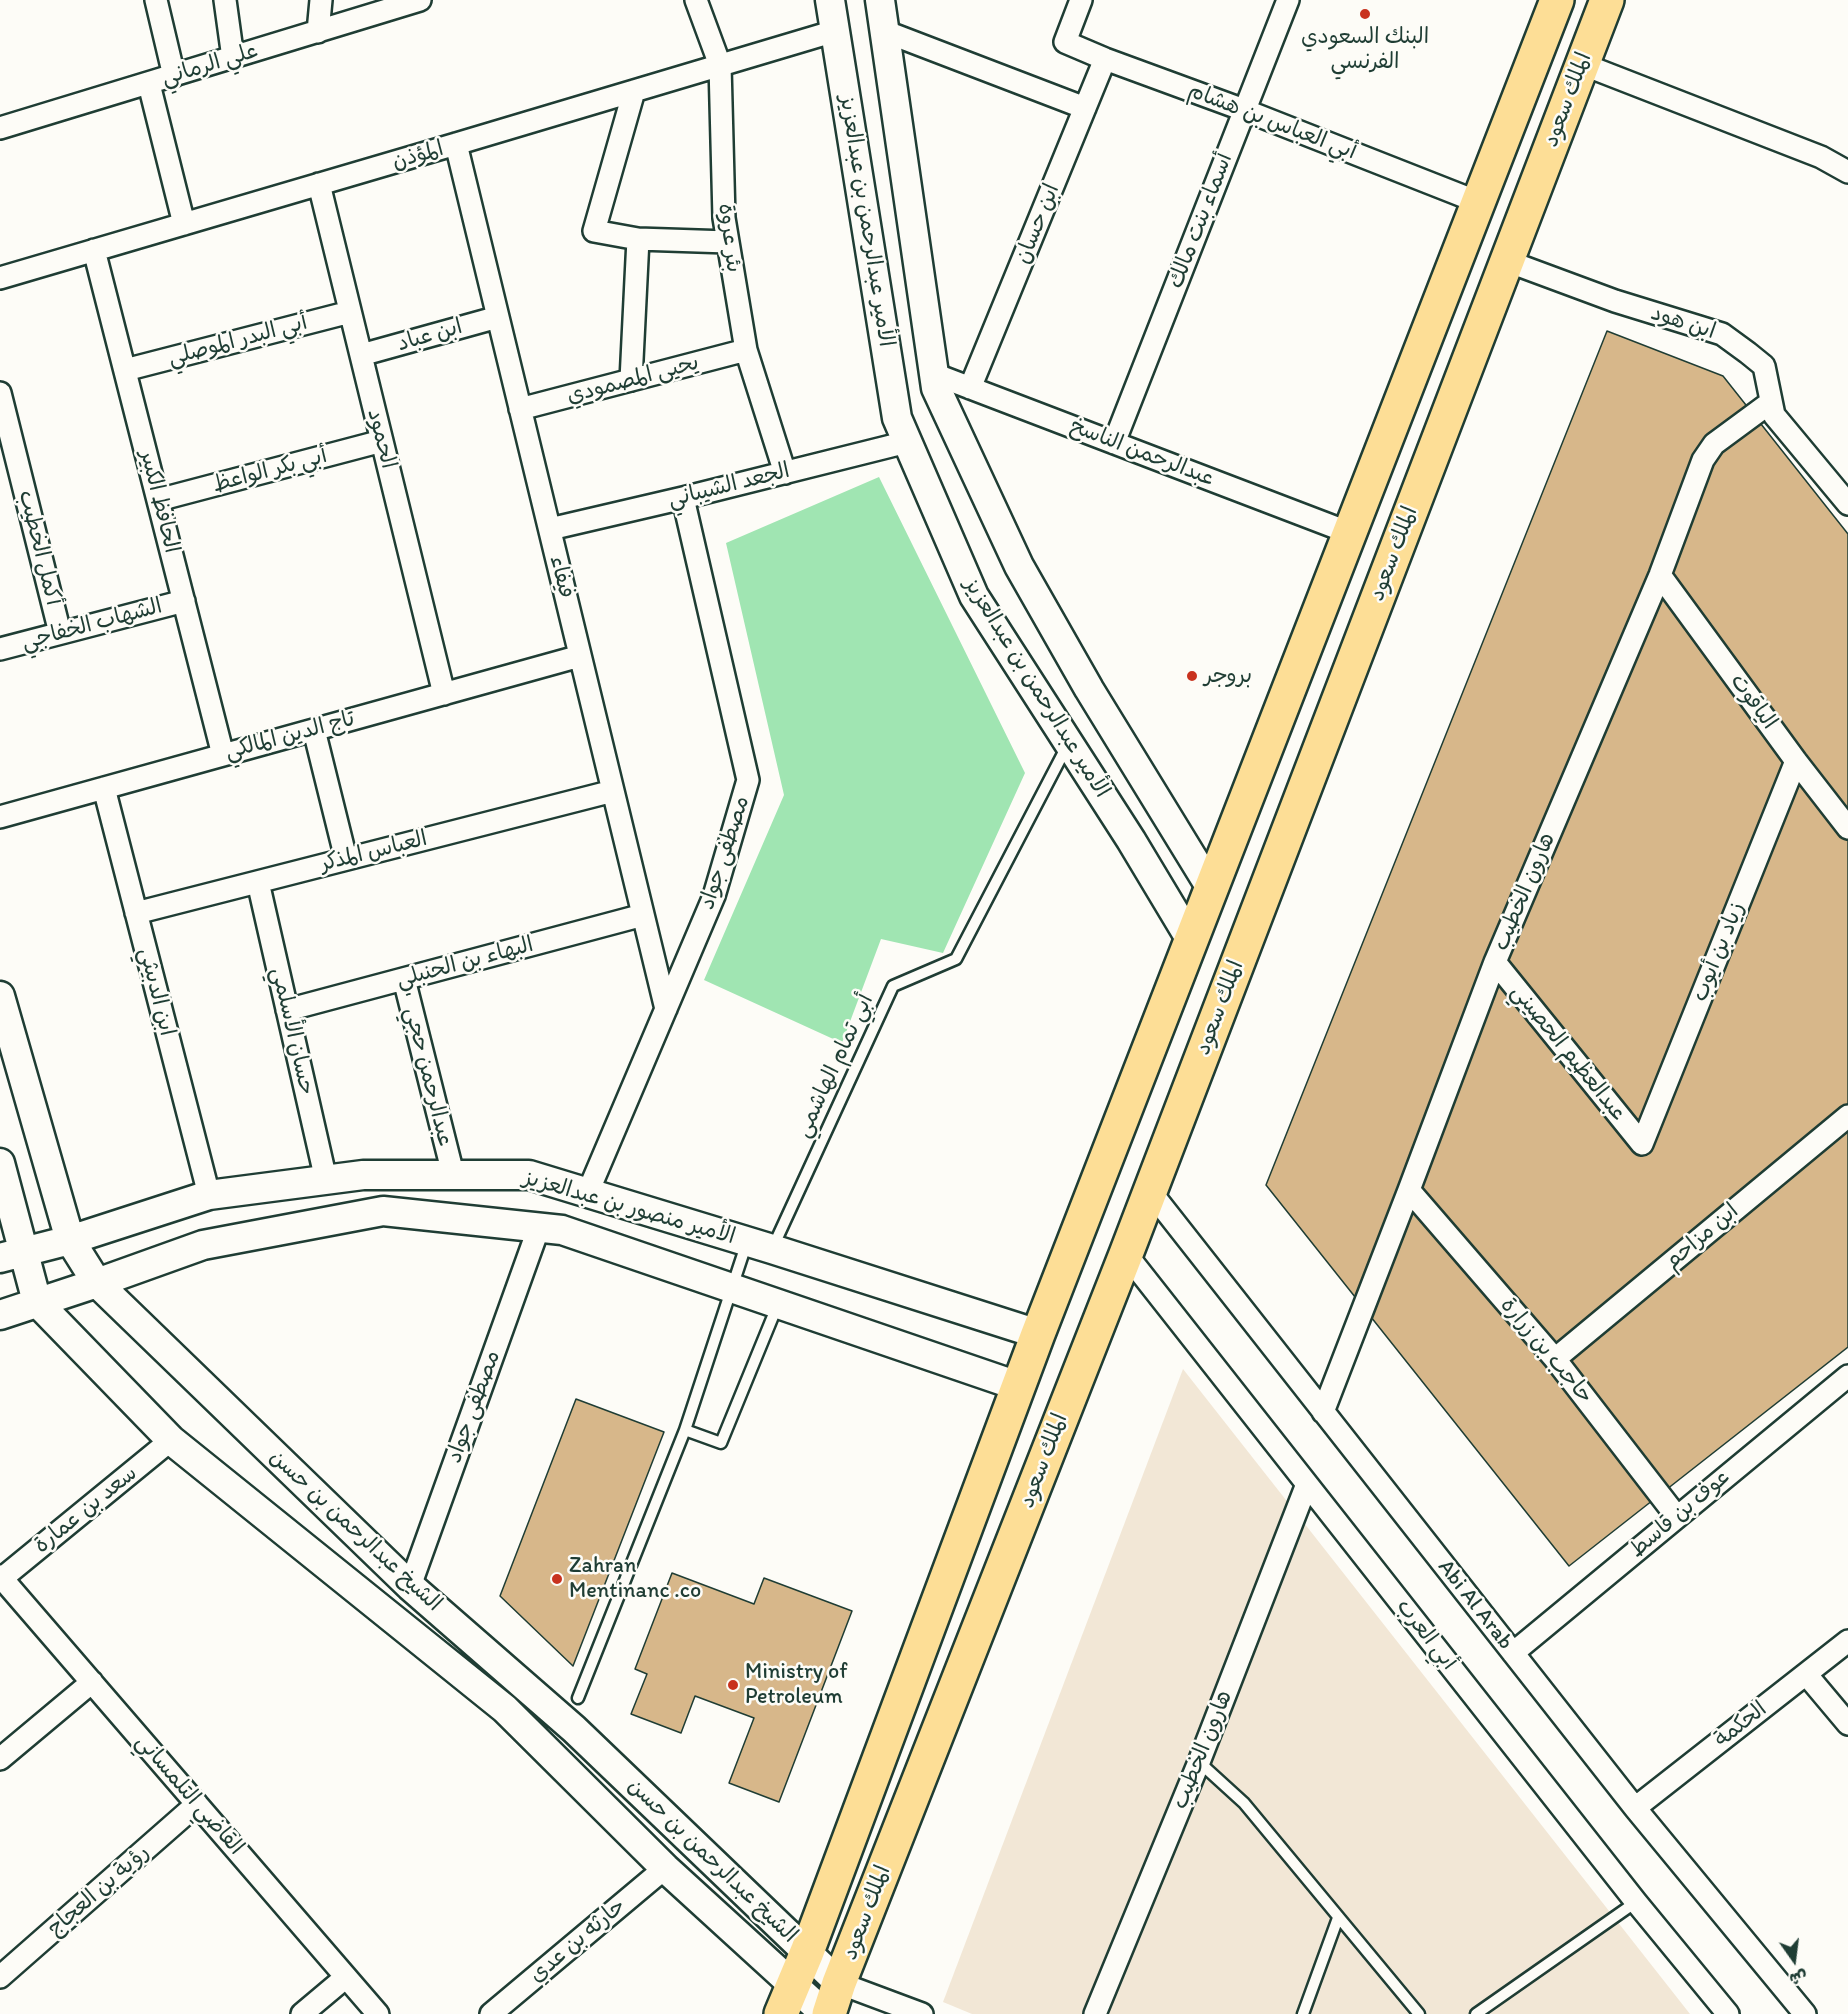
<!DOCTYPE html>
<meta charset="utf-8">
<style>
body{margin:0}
#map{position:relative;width:1848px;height:2014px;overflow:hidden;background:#fdfcf7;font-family:Itim,"Playpen Sans Arabic",sans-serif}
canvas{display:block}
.north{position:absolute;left:1764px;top:1930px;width:60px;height:60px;-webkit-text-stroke:4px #fdfcf7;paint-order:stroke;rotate:166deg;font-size:16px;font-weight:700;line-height:24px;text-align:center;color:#1f3d34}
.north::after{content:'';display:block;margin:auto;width:21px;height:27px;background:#1f3d34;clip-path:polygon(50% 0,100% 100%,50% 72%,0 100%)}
</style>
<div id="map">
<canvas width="1848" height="2014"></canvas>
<div class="north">ش</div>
</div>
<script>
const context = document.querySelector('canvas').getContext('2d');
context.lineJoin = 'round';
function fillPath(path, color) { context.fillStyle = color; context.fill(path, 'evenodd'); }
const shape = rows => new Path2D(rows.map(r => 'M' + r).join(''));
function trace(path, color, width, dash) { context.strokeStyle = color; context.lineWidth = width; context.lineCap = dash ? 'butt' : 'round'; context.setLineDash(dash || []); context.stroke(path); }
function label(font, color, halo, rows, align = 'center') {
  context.font = font + ' Itim,"Playpen Sans Arabic",sans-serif'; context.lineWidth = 5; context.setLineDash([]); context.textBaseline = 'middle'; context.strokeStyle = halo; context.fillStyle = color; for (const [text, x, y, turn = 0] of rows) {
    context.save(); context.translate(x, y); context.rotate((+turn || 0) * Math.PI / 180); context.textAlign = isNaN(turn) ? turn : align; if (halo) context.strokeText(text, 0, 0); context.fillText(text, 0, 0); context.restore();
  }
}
const built = shape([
 [1183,1369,1690,2014,972,2014,943,2002]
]);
const green = shape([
 [879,477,1025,773,943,953,881,939,842,1043,704,980,784,795,726,543]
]);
const building = shape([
 [1607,331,1723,376,1848,534,1848,1347,1569,1566,1266,1185,1607,331],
 [576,1399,664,1432,573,1666,500,1596,576,1399],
 [672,1573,754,1604,764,1578,852,1611,779,1802,729,1783,754,1718,695,1696,681,1733,631,1714,647,1674,635,1669,672,1573]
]);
const lane = shape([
 [747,1242,685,1430,721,1443,778,1304],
 [773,1247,893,986,956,959,1067,746],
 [578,1698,685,1430],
 [1199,1762,1244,1803,1419,2014],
 [1303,2014,1338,1918],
 [1476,2014,1636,1902]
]);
const street = shape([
 [156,0,174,76],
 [225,0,233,58],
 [696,0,720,65,724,218,746,350,785,473],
 [1081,0,1065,42,1105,59,1244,110,1478,202],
 [884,31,1085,108],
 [318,32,321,0],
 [1582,64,1821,157,1848,172],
 [149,84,184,224],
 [0,128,420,0],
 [456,144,666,1009],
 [319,184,444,694],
 [638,239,728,242],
 [94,250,223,755],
 [1507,261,1615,301,1722,334,1748,353,1764,366,1774,415,1848,504],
 [0,278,456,144,835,31],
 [361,355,498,317],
 [125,370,350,312],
 [934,374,1350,533],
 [631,380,638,239,594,231,634,91],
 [970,388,1105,59],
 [0,393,60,633],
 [520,409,746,350],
 [1114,443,1288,0],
 [158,500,382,441],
 [550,529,683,498,907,442],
 [1660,575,1796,761,1848,828],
 [0,649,184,601],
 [314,730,346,859],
 [104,788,209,1195],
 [0,817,580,656],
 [258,882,326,1180],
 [136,913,613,791],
 [1495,962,1642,1144,1796,761],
 [404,979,453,1174],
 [287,1010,643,915],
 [1409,1190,1555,1359,1677,1517],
 [1150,1191,1635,1808,1805,2014],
 [588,1192,714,896,748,780,683,498],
 [1126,1254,1636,1902,1728,2014],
 [1555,1359,1848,1116],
 [1323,1412,1409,1190,1495,962,1660,575,1703,460,1714,444,1771,402],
 [0,1576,378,2014],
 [0,1580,171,1440],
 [410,1586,539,1227],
 [1513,1653,1848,1376],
 [1806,1674,1848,1724],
 [0,1759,92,1682],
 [1635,1808,1848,1641],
 [0,1977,197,1804],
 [839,1983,922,2014],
 [302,2014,346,1977],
 [491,2014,665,1868],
 [1095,2014,1199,1762,1307,1484]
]);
const secondary = shape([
 [830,0,897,418,974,596,1131,840,1191,940],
 [880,0,936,388,1019,566,1089,689,1211,888],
 [0,996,70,1240,97,1283,410,1586,574,1729,839,1983],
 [0,1163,37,1302,171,1440,505,1709,665,1868,825,2014],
 [0,1258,70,1240,209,1195,363,1175,529,1175,772,1249,1038,1334],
 [0,1315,97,1283,203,1245,383,1211,562,1230,1018,1386]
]);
const primary = shape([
 [781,2014,807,1952,1038,1334,1557,0],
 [829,2014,839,1983,1126,1254,1607,0]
]);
const markers = [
 [1365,14,6,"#c8321e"],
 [1192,676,6,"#c8321e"],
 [557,1579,6,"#c8321e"],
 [733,1685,6,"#c8321e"]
];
const poiNames = [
 ["البنك السعودي",1365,37,"center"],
 ["الفرنسي",1365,62,"center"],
 ["بروجر",1204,676],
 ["Zahran",569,1566],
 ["Mentinanc .co",569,1591],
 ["Ministry of",745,1672],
 ["Petroleum",745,1697]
];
const streetNames = [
 ["علي الرماني",210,65,-17],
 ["الملك سعود",1568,100,-69],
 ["أبي العباس بن هشام",1272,122,21],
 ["المؤذن",418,156,-16],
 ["الأمير عبدالرحمن بن عبدالعزيز",866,221,81],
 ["أسماء بنت مالك",1201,221,-69],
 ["ابن حسان",1038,224,-68],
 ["بئر عروة",729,238,83],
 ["ابن هود",1683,323,18],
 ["ابن عباد",430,336,-16],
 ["أبي البدر الموصلي",238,341,-15],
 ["يحيى المصمودي",633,380,-15],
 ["الحمود",381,439,76],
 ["عبدالرحمن الناسخ",1142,453,21],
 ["أبي بكر الواعظ",270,471,-15],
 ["الجعد الشيباني",729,486,-14],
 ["الحافظ الكبير",159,502,76],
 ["أكمل الخطيب",39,548,76],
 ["الملك سعود",1394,554,-69],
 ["فيفاء",561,577,76],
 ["الشهاب الخفاجي",92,625,-15],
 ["الأمير عبدالرحمن بن عبدالعزيز",1036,688,58],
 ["الياقوت",1753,702,54],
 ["تاج الدين المالكي",290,736,-15],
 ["العباس المذكر",374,852,-14],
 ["مصطفى جواد",725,853,-72],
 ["هارون الخطيب",1525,892,-67],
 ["زياد بن أيوب",1719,952,-68],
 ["البهاء بن الحنبلي",465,963,-15],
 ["ابن الدبيثي",156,992,76],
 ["الملك سعود",1220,1008,-69],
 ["حسان الأسلمي",292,1031,77],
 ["عبدالعظيم الحصيني",1568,1053,51],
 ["أبي تمام الهاشمي",835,1066,-65],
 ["عبدالرحمن حجي",428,1077,76],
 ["الأمير منصور بن عبدالعزيز",629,1208,16],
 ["ابن مزاحم",1702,1237,-40],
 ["حاجب بن زرارة",1546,1351,50],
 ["مصطفى جواد",474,1407,-70],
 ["الملك سعود",1044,1461,-69],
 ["سعد بن عمارة",86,1510,-39],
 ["عوف بن قاسط",1680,1514,-40],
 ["الشيخ عبدالرحمن بن حسن",355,1531,43],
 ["Abi Al Arab",1475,1605,52],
 ["أبي العرب",1426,1635,52],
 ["الحكمة",1741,1725,-38],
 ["هارون الخطيب",1203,1750,-68],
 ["القاضي التلمساني",189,1795,49],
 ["الشيخ عبدالرحمن بن حسن",712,1861,44],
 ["رؤية بن العجاج",99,1891,-41],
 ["الملك سعود",867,1913,-69],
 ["حارثه بن عدي",578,1941,-40]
];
fillPath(built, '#f2e7d6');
fillPath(green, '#a0e5b2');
fillPath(building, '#d7b78a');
trace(building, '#1f3d34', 1.5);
trace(lane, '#1f3d34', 15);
trace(street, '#1f3d34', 26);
trace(secondary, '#1f3d34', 33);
trace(primary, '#1f3d34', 38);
trace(lane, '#fdfcf7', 10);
trace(street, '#fdfcf7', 21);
trace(secondary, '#fdfcf7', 28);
trace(primary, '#fdde96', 33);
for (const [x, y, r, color] of markers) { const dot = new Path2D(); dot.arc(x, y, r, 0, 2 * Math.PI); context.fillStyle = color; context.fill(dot); trace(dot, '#fdfcf7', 2); }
label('22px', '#1f3d34', '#fdfcf7', poiNames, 'left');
label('22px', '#1f3d34', '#fdfcf7', streetNames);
</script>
